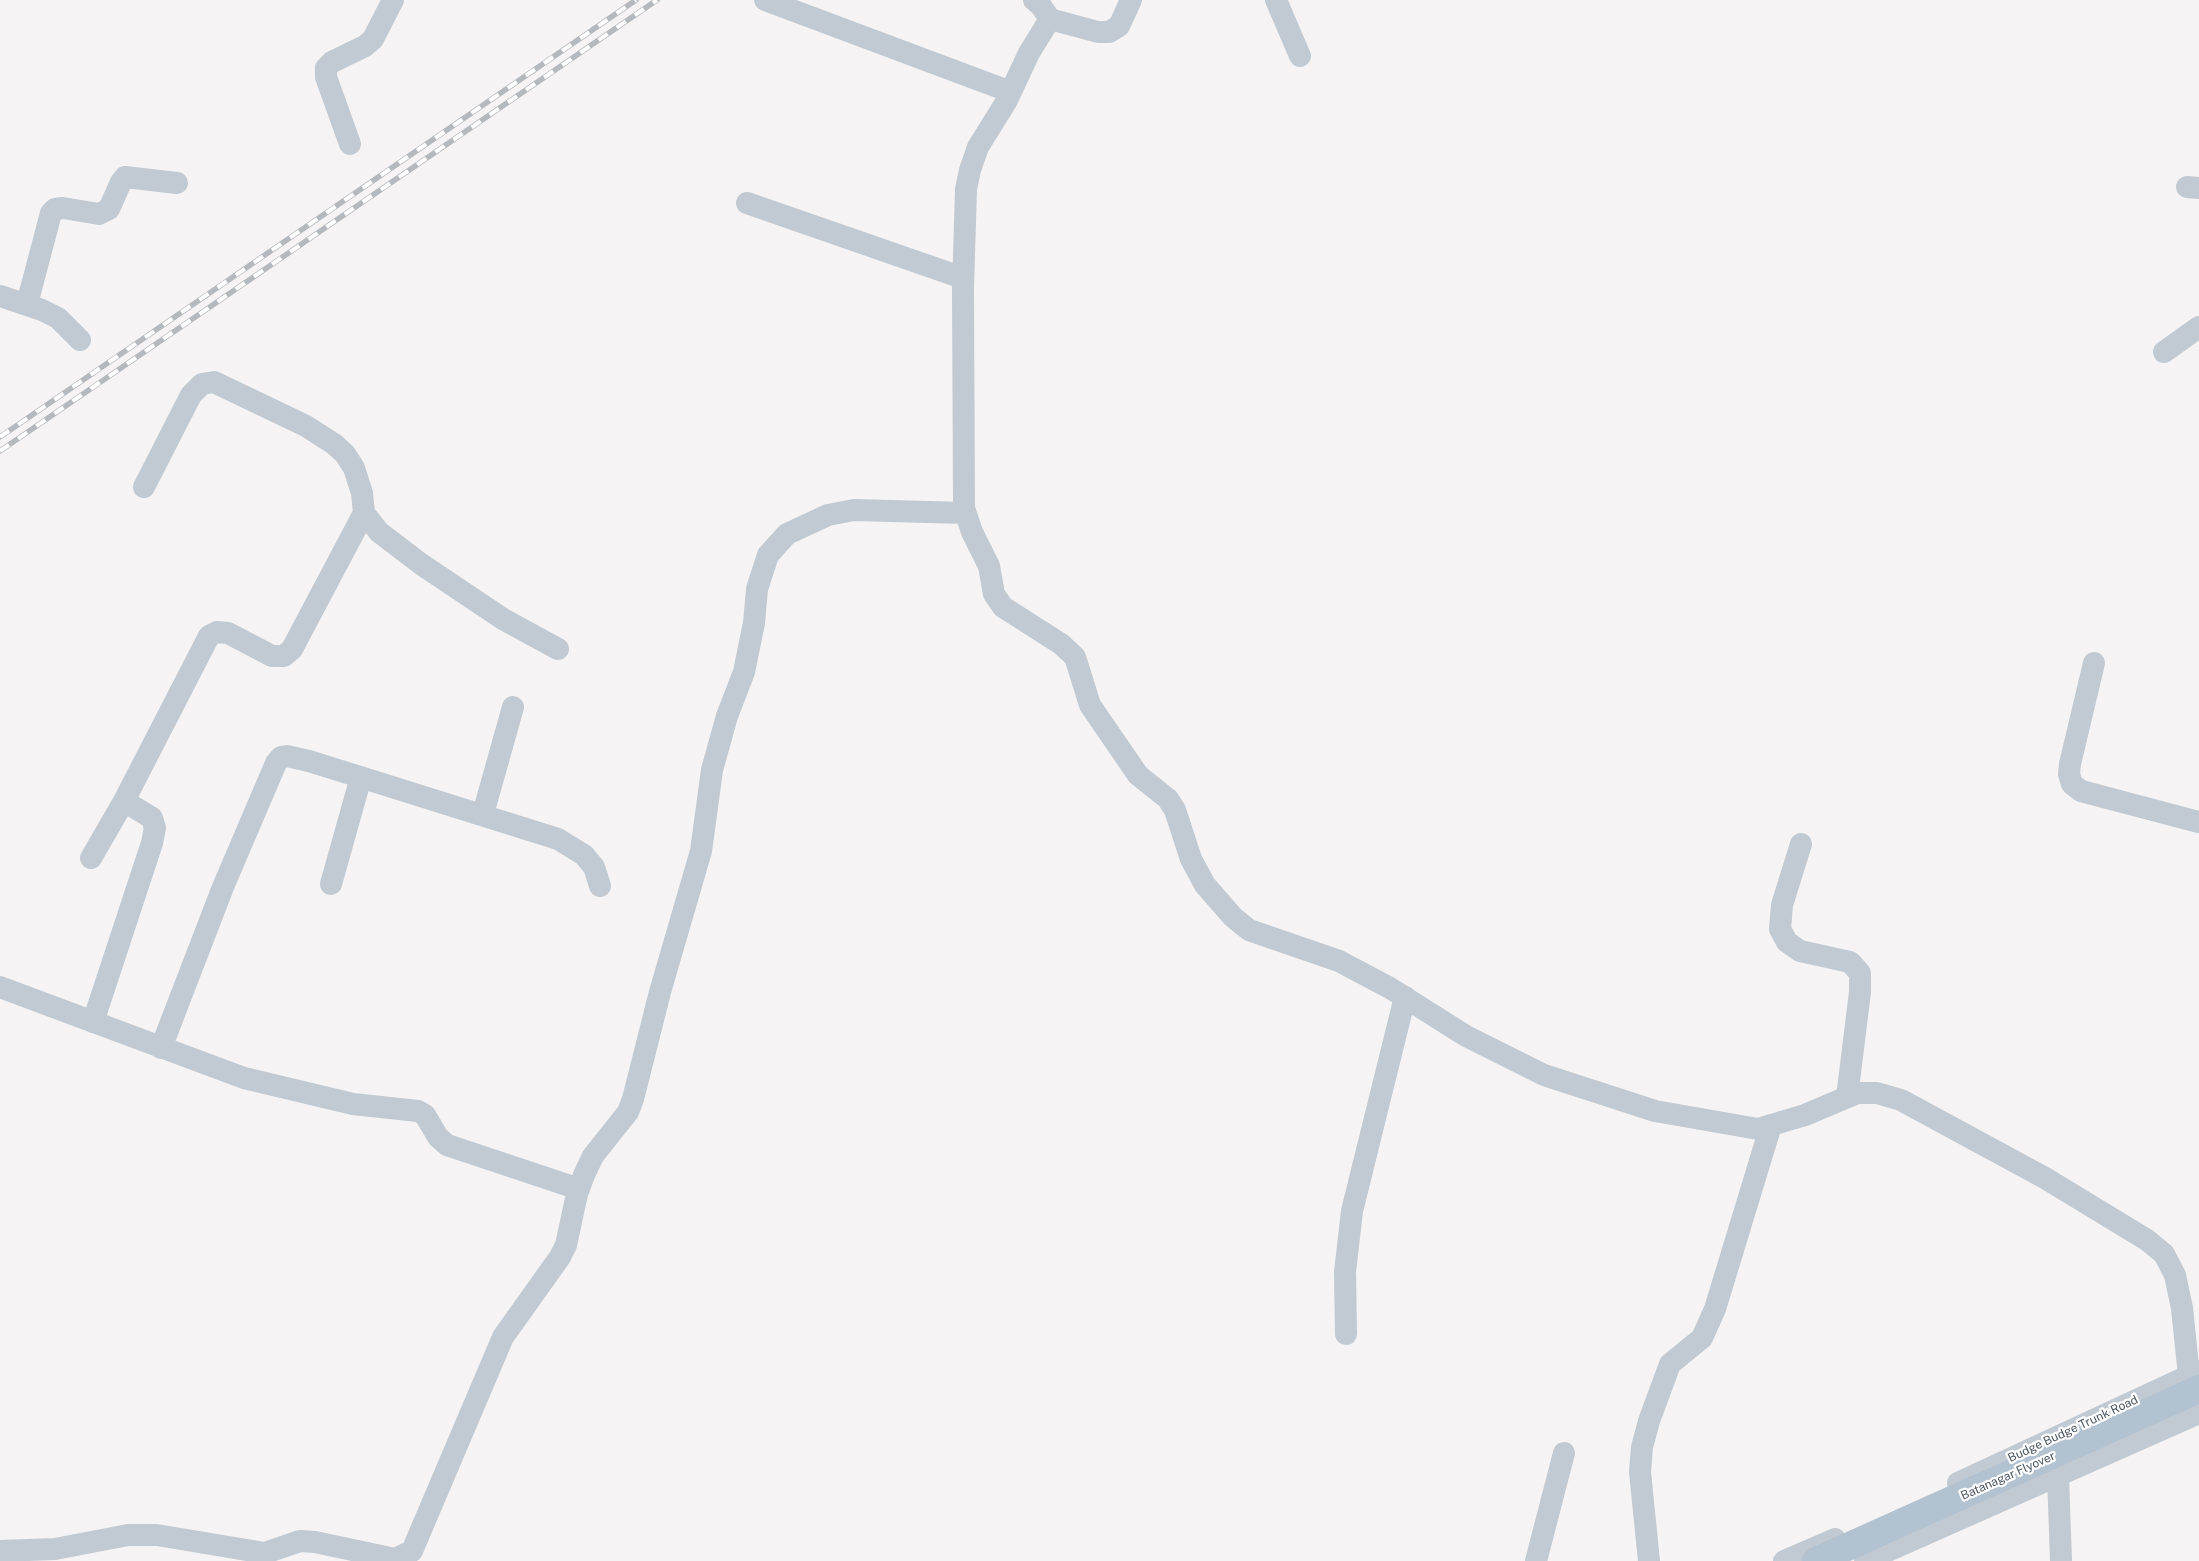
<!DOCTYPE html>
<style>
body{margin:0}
canvas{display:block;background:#f5f3f3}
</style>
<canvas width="2199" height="1561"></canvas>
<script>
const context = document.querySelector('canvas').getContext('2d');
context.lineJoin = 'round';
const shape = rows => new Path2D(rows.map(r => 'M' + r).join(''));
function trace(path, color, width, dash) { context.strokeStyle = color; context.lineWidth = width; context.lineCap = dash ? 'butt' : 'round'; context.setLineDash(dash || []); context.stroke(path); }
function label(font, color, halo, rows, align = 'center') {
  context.font = font + ' "Public Sans",sans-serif'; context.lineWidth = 4.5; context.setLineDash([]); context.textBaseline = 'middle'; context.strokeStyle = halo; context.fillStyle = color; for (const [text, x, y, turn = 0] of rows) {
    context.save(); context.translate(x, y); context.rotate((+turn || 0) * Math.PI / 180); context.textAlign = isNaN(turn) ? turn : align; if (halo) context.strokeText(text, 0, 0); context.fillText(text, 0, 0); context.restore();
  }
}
const minor = shape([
 [765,0,1011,92],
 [1034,0,1041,6,1050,19],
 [1131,0,1119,26,1109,32,1098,32,1050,19,1029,53,1006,102,978,147,970,170,966,189,963,288,964,508,972,532,989,566,994,594,1003,607,1061,644,1075,657,1090,705,1138,775,1168,799,1175,810,1191,859,1205,885,1233,917,1249,930,1339,961,1390,988,1466,1036,1544,1075,1655,1111,1758,1129,1805,1115,1857,1093,1877,1093,1901,1100,2045,1178,2147,1240,2164,1254,2175,1275,2182,1308,2189,1376],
 [1276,0,1300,56],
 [350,144,326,77,326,68,332,62,365,46,373,39,393,0],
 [2187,187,2199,188],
 [747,203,963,278],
 [0,296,42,310,58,318,80,340],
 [27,304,51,213,55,209,63,208,99,214,109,209,121,182,125,177,177,183],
 [2164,352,2199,327],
 [364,513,379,532,421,564,503,619,558,649],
 [2094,663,2070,764,2069,774,2072,784,2081,791,2199,822],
 [483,814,513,707],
 [1801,844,1782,905,1780,929,1787,942,1800,951,1850,962,1860,973,1860,992,1847,1097],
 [91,858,124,801,209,636,217,632,228,633,272,656,284,656,292,649,364,513,362,493,354,468,345,454,334,444,306,426,214,382,202,384,191,395,144,487],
 [331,884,361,777],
 [0,987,244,1078,353,1104,418,1111,425,1115,438,1137,447,1145,579,1189],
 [93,1022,152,843,155,828,152,818,124,801],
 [161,1048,223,887,276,763,281,757,287,756,309,761,558,839,584,855,594,867,600,886],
 [1346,1334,1345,1272,1352,1211,1405,997],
 [2058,1476,2061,1561],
 [1958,1483,2199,1371],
 [0,1551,55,1549,128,1535,157,1535,265,1553,300,1541,315,1542,395,1559,412,1551,503,1337,560,1257,566,1245,577,1194,584,1175,593,1156,628,1112,633,1099,660,992,701,851,712,770,727,716,744,672,754,623,757,589,768,555,787,534,828,515,854,510,965,513],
 [1536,1561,1564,1453],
 [1649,1561,1640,1472,1642,1447,1649,1421,1670,1364,1702,1338,1715,1309,1771,1125],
 [1784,1561,1835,1539],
 [1865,1561,2199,1413]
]);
const major = shape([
 [1816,1561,2199,1389]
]);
const rail = shape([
 [0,437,636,0],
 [0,451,657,0]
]);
const streetNames = [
 ["Budge Budge Trunk Road",2073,1429,-25],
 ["Batanagar Flyover",2008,1476,-24]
];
trace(minor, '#c1cad2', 22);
trace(major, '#b3c2d1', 28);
trace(rail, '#b5b8bd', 5.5);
trace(rail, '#fff', 4, [11]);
label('12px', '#4a5661', '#fff', streetNames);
</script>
